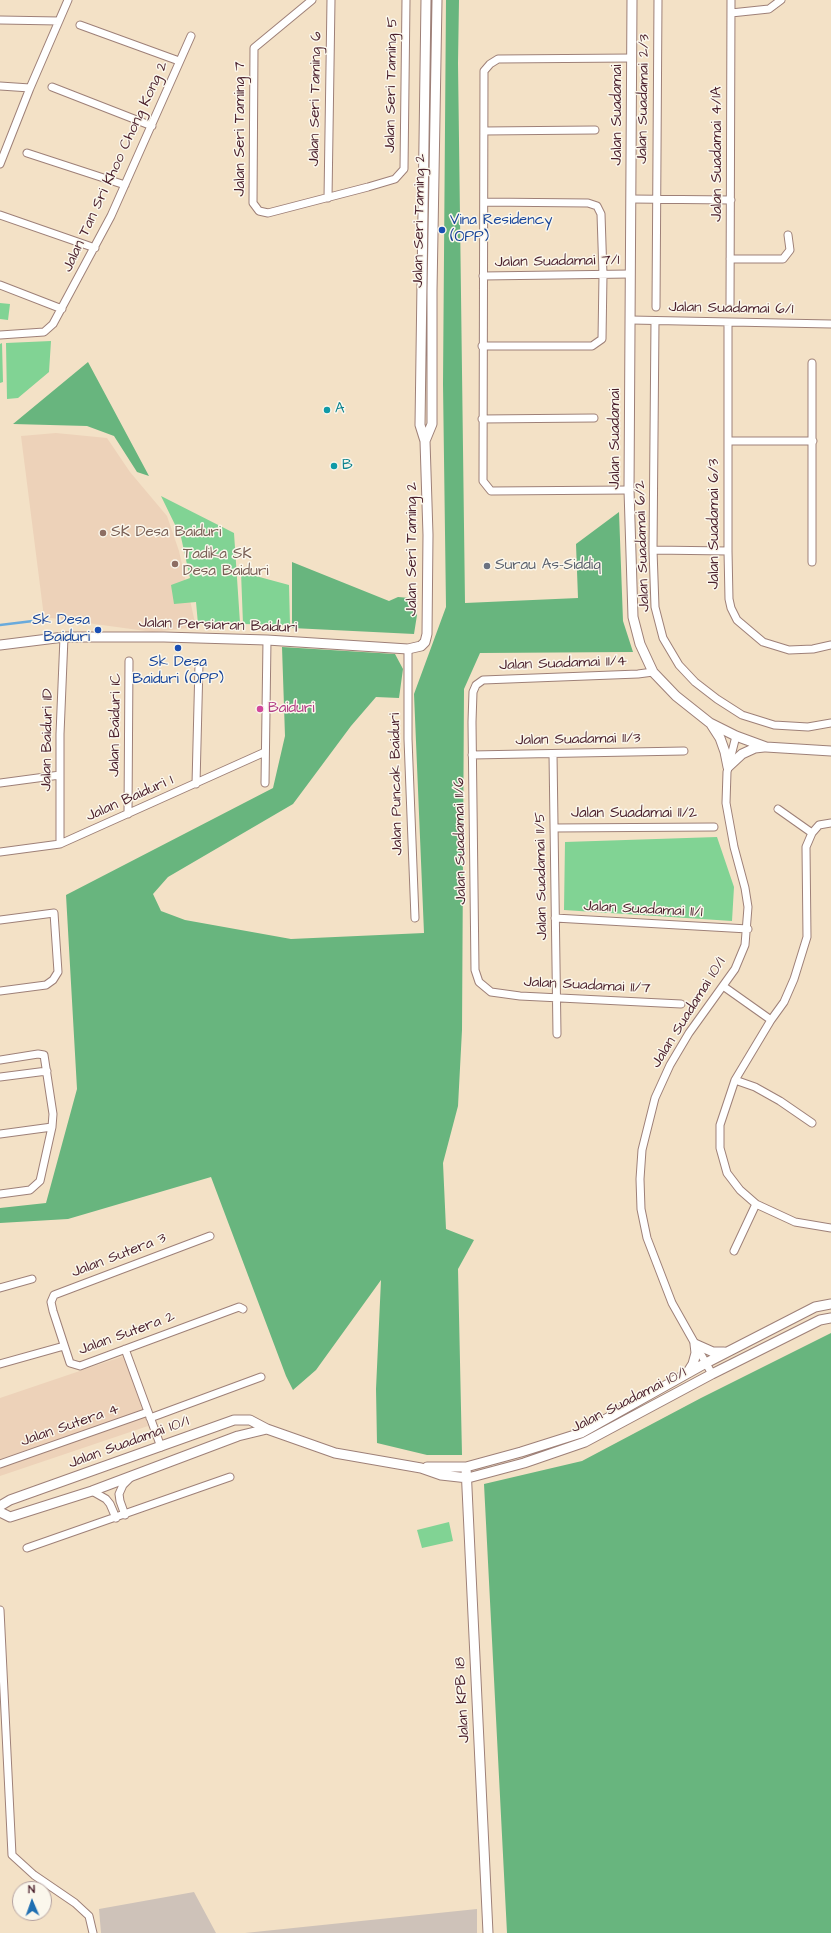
<!DOCTYPE html>
<style>
body{margin:0}
#map{position:relative;width:831px;height:1933px;overflow:hidden;background:#f3e1c6;font-family:"Architects Daughter",sans-serif}
canvas{display:block}
.north{position:absolute;left:12px;top:1881px;width:40px;height:40px;box-sizing:border-box;background:#fbf7ec;border:1px solid #b4a19f;border-radius:50%;rotate:358deg;font-size:11px;font-weight:700;line-height:16px;text-align:center;color:#4a1f2b}
.north::after{content:'';display:block;margin:auto;width:14px;height:18px;background:#1f6fb2;clip-path:polygon(50% 0,100% 100%,50% 72%,0 100%)}
</style>
<div id="map">
<canvas width="831" height="1933"></canvas>
<div class="north">N</div>
</div>
<script>
const context = document.querySelector('canvas').getContext('2d');
context.lineJoin = 'round';
function fillPath(path, color) { context.fillStyle = color; context.fill(path, 'evenodd'); }
const shape = rows => new Path2D(rows.map(r => 'M' + r).join(''));
function trace(path, color, width, dash) { context.strokeStyle = color; context.lineWidth = width; context.lineCap = dash ? 'butt' : 'round'; context.setLineDash(dash || []); context.stroke(path); }
function label(font, color, halo, rows, align = 'center') {
  context.font = font + ' "Architects Daughter",sans-serif'; context.lineWidth = 3; context.setLineDash([]); context.textBaseline = 'middle'; context.strokeStyle = halo; context.fillStyle = color; for (const [text, x, y, turn = 0] of rows) {
    context.save(); context.translate(x, y); context.rotate((+turn || 0) * Math.PI / 180); context.textAlign = isNaN(turn) ? turn : align; if (halo) context.strokeText(text, 0, 0); context.fillText(text, 0, 0); context.restore();
  }
}
const built = shape([
 [56,433,107,438,130,472,167,516,179,551,196,627,153,632,44,617,21,436],
 [124,1356,148,1426,0,1476,0,1398]
]);
const industrial = shape([
 [194,1892,216,1933,101,1933,99,1909],
 [477,1909,477,1933,245,1933]
]);
const green = shape([
 [0,303,10,304,8,320,0,319],
 [51,341,49,372,18,398,7,399,6,343],
 [2,343,3,382,0,383,0,344],
 [161,496,234,533,240,623,198,624,196,602,174,604,171,585,190,578,181,537],
 [241,572,289,585,290,625,243,624],
 [717,837,734,887,732,921,564,910,565,842],
 [449,1522,453,1541,422,1548,417,1530]
]);
const forest = shape([
 [446,0,459,0,458,63,465,603,578,598,576,544,619,512,623,621,633,652,480,653,464,689,462,1030,458,1106,443,1163,446,1229,474,1240,458,1269,462,1455,427,1455,377,1443,376,1389,381,1280,316,1370,293,1390,286,1376,211,1177,68,1219,0,1223,0,1208,46,1203,77,1089,66,895,273,788,285,736,282,647,395,654,403,669,399,698,376,697,351,726,293,804,168,877,153,894,161,911,185,920,291,939,424,933,414,694,446,607,443,384],
 [88,362,149,476,137,472,114,436,87,426,13,424],
 [292,562,389,601,398,597,410,598,417,615,414,634,292,628],
 [831,1333,831,1933,507,1933,484,1484,582,1461,701,1398]
]);
const stream = shape([
 [0,625,33,621]
]);
const street = shape([
 [312,0,254,48,253,203,259,211,268,213,368,187,395,179,404,169,406,0],
 [731,13,769,9,781,0],
 [0,20,59,21],
 [80,25,179,61],
 [0,86,30,88],
 [52,87,152,126],
 [484,131,595,130],
 [27,153,125,185],
 [0,164,30,88,68,0],
 [328,198,331,0],
 [631,199,731,200],
 [0,215,95,248],
 [730,259,783,259,790,250,788,235],
 [483,276,630,274],
 [0,285,62,309],
 [656,307,658,0],
 [730,307,731,0],
 [631,320,831,324],
 [655,321,653,550,655,607,663,638,679,665,695,682,717,699,742,715,774,725,808,727,831,723],
 [728,322,728,551,729,599,731,608,737,620,763,642,789,650,813,649,831,645],
 [0,335,44,332,53,324,111,216,191,36],
 [482,346,592,346,602,339,603,275,601,214,597,206,588,203,484,202],
 [482,419,594,418],
 [729,441,813,441],
 [629,490,491,491,483,481,484,71,490,64,498,59,632,58],
 [653,550,728,551],
 [812,562,812,363],
 [408,649,408,739,415,918],
 [653,672,638,674,483,680,476,685,473,692,472,722,475,970,479,982,491,992,520,996,681,1004],
 [553,754,557,1034],
 [472,755,684,751],
 [0,783,60,775],
 [265,783,267,640],
 [196,784,199,664],
 [778,809,812,833],
 [128,814,129,661],
 [831,823,819,825,812,833,806,847,807,937,794,979,784,1002,771,1020,735,1080,720,1125,720,1148,727,1173,740,1190,756,1204,795,1222,831,1228],
 [554,828,714,827],
 [60,844,60,734,64,637],
 [0,852,60,844,265,752],
 [555,918,748,929],
 [0,920,54,913,58,972,53,980,46,985,0,991],
 [723,986,771,1020],
 [0,1060,38,1054,44,1055,53,1114,52,1127,40,1181,30,1190,0,1194],
 [0,1077,47,1071],
 [735,1080,755,1087,780,1101,812,1123],
 [0,1134,52,1127],
 [210,1236,54,1295,51,1302,53,1311,70,1363,80,1366,239,1307,243,1309],
 [734,1251,756,1204],
 [0,1288,32,1279],
 [125,1349,161,1447],
 [0,1364,64,1346],
 [712,1374,672,1303,647,1238,641,1209,640,1179,642,1150,655,1098,670,1065,689,1033,735,969,745,945,748,907,745,888,734,847,726,803,727,772,736,736],
 [150,1418,261,1377],
 [0,1464,148,1412],
 [92,1491,106,1499,110,1504,116,1518],
 [125,1515,120,1501,119,1494,123,1485,130,1478],
 [27,1548,230,1477],
 [0,1610,12,1855,34,1875,75,1903,89,1916,93,1933]
]);
const secondary = shape([
 [632,0,629,490,633,617,640,644,653,672,676,696,710,723,736,736,766,747,831,751],
 [425,441,432,424,432,291,437,0],
 [0,645,64,637,164,637,267,640,408,649,421,646,425,642,427,634,428,535,425,441,420,425,426,0],
 [711,724,720,738,725,752,728,767],
 [728,767,742,754,755,748,764,747],
 [695,1344,713,1352,724,1352],
 [688,1372,693,1364,696,1353,695,1344],
 [427,1467,466,1467,521,1452,581,1433,706,1363,815,1307,831,1304],
 [466,1467,488,1933],
 [0,1506,10,1500,234,1420,250,1420,267,1429,335,1453,421,1468,441,1475,468,1478,524,1463,585,1442,712,1374,820,1320,831,1318],
 [0,1512,10,1517,92,1491,238,1436,267,1429]
]);
const markers = [
 [442,230,4,"#1a4fb4"],
 [327,410,4,"#0f9aa8"],
 [334,466,4,"#0f9aa8"],
 [103,533,4,"#8d6e63"],
 [175,564,4,"#8d6e63"],
 [487,566,4,"#6b7280"],
 [98,630,4,"#1a4fb4"],
 [178,648,4,"#1a4fb4"],
 [260,709,4,"#d1479c"]
];
const streetNames = [
 ["Jalan Seri Taming 5",392,85,-89],
 ["Jalan Seri Taming 6",316,99,-89],
 ["Jalan Suadamai 2/3",644,99,-89],
 ["Jalan Suadamai",618,115,-90],
 ["Jalan Seri Taming 7",241,129,-90],
 ["Jalan Suadamai 4/1A",718,154,-90],
 ["Jalan Tan Sri Khoo Chong Kong 2",116,167,-65],
 ["Jalan Seri Taming 2",420,221,-89],
 ["Jalan Suadamai 7/1",557,262,-1],
 ["Jalan Suadamai 6/1",731,309,1],
 ["Jalan Suadamai",616,439,-90],
 ["Jalan Suadamai 6/3",715,524,-90],
 ["Jalan Suadamai 6/2",643,546,-92],
 ["Jalan Seri Taming 2",413,549,-90],
 ["Jalan Persiaran Baiduri",218,626,2],
 ["Jalan Suadamai 11/4",563,664,-2],
 ["Jalan Baiduri 1C",116,725,-89],
 ["Jalan Baiduri 1D",48,740,-89],
 ["Jalan Suadamai 11/3",578,740,-1],
 ["Jalan Puncak Baiduri",397,784,-91],
 ["Jalan Baiduri 1",130,799,-24],
 ["Jalan Suadamai 11/2",634,814],
 ["Jalan Suadamai 11/6",461,841,-91],
 ["Jalan Suadamai 11/5",542,876,-91],
 ["Jalan Suadamai 11/1",643,910,3],
 ["Jalan Suadamai 11/7",587,986,3],
 ["Jalan Suadamai 10/1",689,1013,-58],
 ["Jalan Sutera 3",119,1256,-21],
 ["Jalan Sutera 2",127,1334,-20],
 ["Jalan Suadamai 10/1",629,1401,-27],
 ["Jalan Sutera 4",70,1426,-19],
 ["Jalan Suadamai 10/1",129,1443,-20],
 ["Jalan KPB 18",463,1700,-93]
];
const transitNames = [
 ["Vina Residency",450,221],
 ["(OPP)",450,238],
 ["Sk Desa",90,621,"right"],
 ["Baiduri",90,638,"right"],
 ["Sk Desa",178,663,"center"],
 ["Baiduri (OPP)",178,680,"center"]
];
const cultureNames = [
 ["A",335,410],
 ["B",342,466]
];
const educationNames = [
 ["SK Desa Baiduri",111,533],
 ["Tadika SK",183,555],
 ["Desa Baiduri",183,572]
];
const worshipNames = [
 ["Surau As-Siddiq",495,566]
];
const hotelNames = [
 ["Baiduri",268,709]
];
fillPath(built, '#edd2b9');
fillPath(industrial, '#cec2b9');
fillPath(green, '#81d394');
fillPath(forest, '#68b57e');
trace(stream, '#69aadc', 2.5);
trace(street, '#9e8078', 9);
trace(secondary, '#9e8078', 11);
trace(street, '#fff', 7);
trace(secondary, '#fff', 9);
for (const [x, y, r, color] of markers) { const dot = new Path2D(); dot.arc(x, y, r, 0, 2 * Math.PI); context.fillStyle = color; context.fill(dot); trace(dot, '#fbf7ec', 1.5); }
label('15px', '#4a1f2b', '#fbf7ec', streetNames);
label('15px', '#164399', '#fbf7ec', transitNames, 'left');
label('15px', '#0d838f', '#fbf7ec', cultureNames, 'left');
label('15px', '#785e54', '#fbf7ec', educationNames, 'left');
label('15px', '#5b616d', '#fbf7ec', worshipNames, 'left');
label('15px', '#b23c85', '#fbf7ec', hotelNames, 'left');
</script>
